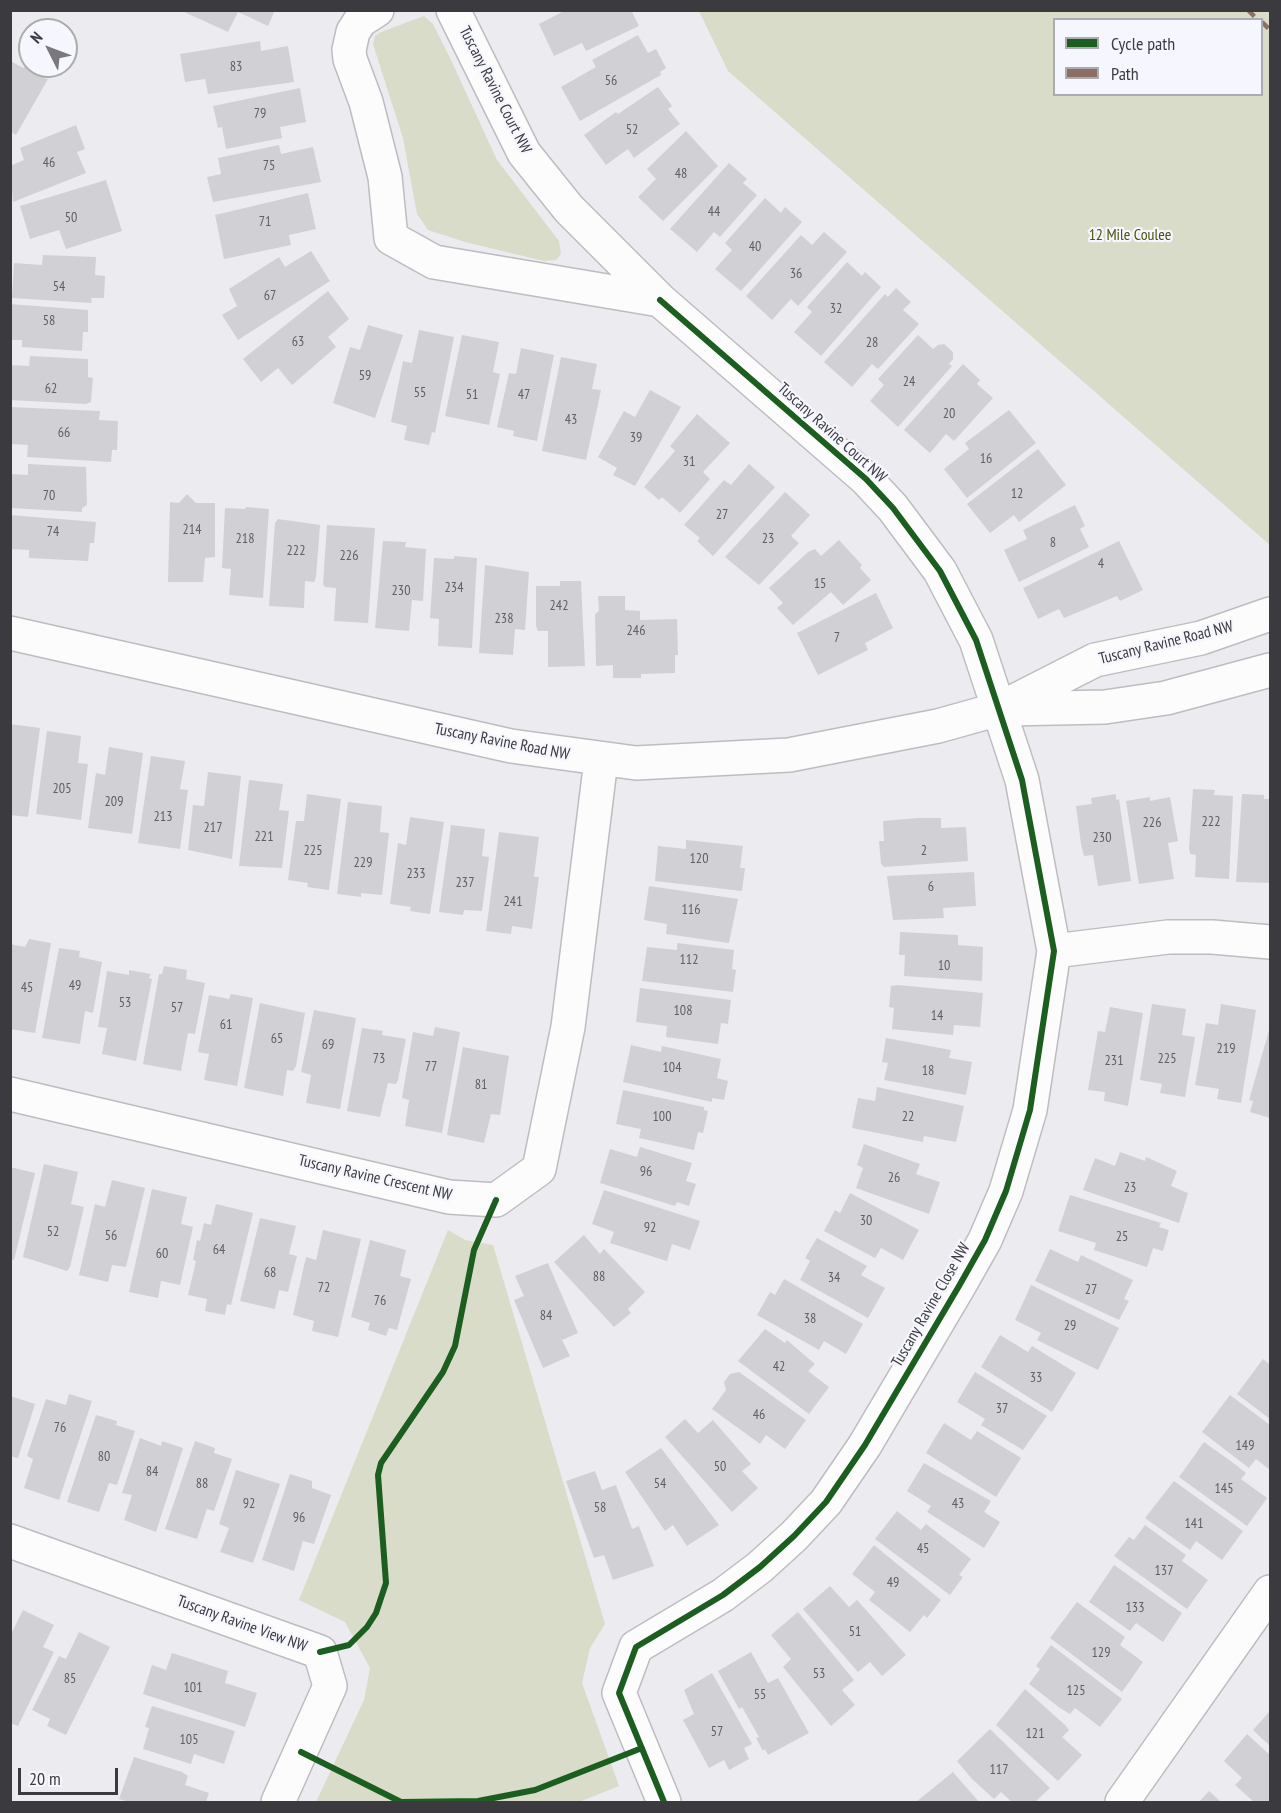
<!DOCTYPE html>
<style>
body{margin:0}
#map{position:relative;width:1281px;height:1813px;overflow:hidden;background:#ebebf0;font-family:"PT Sans Narrow",sans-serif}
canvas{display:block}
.frame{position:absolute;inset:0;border:12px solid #3b3b3f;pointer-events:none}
.legend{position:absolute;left:1053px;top:18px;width:210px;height:78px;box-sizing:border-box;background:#f6f6fe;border:2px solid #ababb2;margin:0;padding:8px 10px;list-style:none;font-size:18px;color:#3b3b3f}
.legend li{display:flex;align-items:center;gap:12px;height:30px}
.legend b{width:30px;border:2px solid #ababb2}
.north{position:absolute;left:18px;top:18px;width:60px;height:60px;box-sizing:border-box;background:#f6f6fe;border:2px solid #ababb2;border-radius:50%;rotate:312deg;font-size:16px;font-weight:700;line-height:24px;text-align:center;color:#3b3b3f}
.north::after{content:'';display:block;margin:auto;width:21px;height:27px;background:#79797d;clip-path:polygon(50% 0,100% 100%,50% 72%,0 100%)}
.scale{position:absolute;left:18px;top:1768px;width:100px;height:27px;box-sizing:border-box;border:3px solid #3b3b3f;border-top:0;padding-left:8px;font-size:18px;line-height:21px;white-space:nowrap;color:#3b3b3f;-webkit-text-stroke:4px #f6f6fe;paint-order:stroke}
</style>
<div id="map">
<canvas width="1281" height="1813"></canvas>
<div class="frame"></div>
<ul class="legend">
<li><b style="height:8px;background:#1b5e20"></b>Cycle path</li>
<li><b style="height:8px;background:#8d6e63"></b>Path</li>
</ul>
<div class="north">N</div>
<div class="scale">20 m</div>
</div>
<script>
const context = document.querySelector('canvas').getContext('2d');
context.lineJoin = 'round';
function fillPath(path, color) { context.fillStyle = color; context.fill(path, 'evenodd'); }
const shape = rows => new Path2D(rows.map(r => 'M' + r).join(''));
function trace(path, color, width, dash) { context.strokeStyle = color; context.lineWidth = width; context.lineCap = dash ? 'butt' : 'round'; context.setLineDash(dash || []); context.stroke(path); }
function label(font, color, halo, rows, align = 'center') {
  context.font = font + ' "PT Sans Narrow",sans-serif'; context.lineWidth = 4.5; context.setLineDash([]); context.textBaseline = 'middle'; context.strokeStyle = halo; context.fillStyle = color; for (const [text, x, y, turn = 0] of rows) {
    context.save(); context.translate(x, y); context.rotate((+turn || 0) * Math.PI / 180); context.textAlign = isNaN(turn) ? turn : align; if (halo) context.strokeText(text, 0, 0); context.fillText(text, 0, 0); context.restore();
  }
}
const green = shape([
 [699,11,1270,11,1270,545,728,71],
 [1054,20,1262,20,1262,94,1054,94],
 [424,16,433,24,451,60,497,160,559,241,561,254,556,260,544,261,465,242,428,230,417,214,403,138,373,44,375,36,381,32],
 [448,1230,465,1240,493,1245,605,1624,590,1648,582,1683,619,1786,579,1802,316,1802,364,1700,370,1668,345,1622,299,1600]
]);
const building = shape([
 [180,10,275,10,268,26,238,12,228,32],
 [566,10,631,10,639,26,586,51,582,43,554,56,539,24],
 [638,35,648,53,656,49,666,68,660,72,661,75,580,121,561,87,596,67,592,60],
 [260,41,261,51,288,46,294,82,208,94,205,79,185,82,180,54],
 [10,61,24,68,27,62,47,73,44,78,48,79,16,135,10,131],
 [658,87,672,106,668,109,680,124,634,158,628,149,606,165,584,135,616,112,618,114],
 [300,88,306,122,280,127,282,138,226,149,222,127,218,128,213,106],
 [76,125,85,149,77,152,86,173,13,202,10,166,24,160,20,148],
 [686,131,718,166,663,221,638,197,656,179,647,169],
 [279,145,281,154,313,147,321,182,213,202,207,177,221,174,218,158],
 [729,163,747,179,743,183,757,195,720,237,714,232,697,252,670,229],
 [106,180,122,231,66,249,59,230,30,239,20,206],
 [308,193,316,229,289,235,291,245,224,259,215,215],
 [765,198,781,213,785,207,802,222,741,291,715,269,732,250,725,243],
 [824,232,847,252,798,306,791,299,772,320,746,296,801,235,812,245],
 [311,251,330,281,238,340,222,315,237,306,229,289,279,257,285,267],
 [43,255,96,257,95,275,105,276,104,298,91,298,92,303,12,298,14,263,42,265],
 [847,262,862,276,865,272,881,287,821,356,794,332,812,312,807,307],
 [896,288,911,302,903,310,919,324,878,369,872,364,852,387,824,362,885,294,888,297],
 [328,291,349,319,328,337,336,347,292,385,278,368,261,382,243,359],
 [10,304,88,310,88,332,83,332,82,351,22,347,22,340,10,340],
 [368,325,403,335,375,418,333,403,350,347,360,350],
 [419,330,454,337,435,433,432,432,429,445,404,440,407,426,391,422,403,361,412,363],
 [462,335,499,342,493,372,500,374,489,425,445,416],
 [918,335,933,349,938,345,944,344,953,352,953,359,949,364,952,366,898,427,870,401,884,385,878,379],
 [521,348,554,355,537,441,513,436,514,431,497,427,509,373,516,374],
 [30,356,88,359,88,377,93,378,91,402,86,404,10,400,10,365,29,366],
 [561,357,597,364,592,389,601,390,586,460,542,451],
 [963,364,980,380,977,384,993,398,954,441,946,434,930,453,904,430],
 [650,390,681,407,635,486,613,475,617,468,598,457,624,411,635,417],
 [10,407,100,411,99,420,118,421,117,450,112,450,111,462,27,457,28,445,10,444],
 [1009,410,1036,443,967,498,944,469,969,449,965,443],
 [697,414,730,443,703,472,710,479,680,513,662,497,659,500,644,487,675,451,670,446],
 [1038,449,1066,485,1019,522,1014,515,990,533,967,504],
 [28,464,86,467,87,505,82,508,82,512,10,508,10,474,28,475],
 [749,464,775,487,713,556,697,541,700,538,684,525,724,480,731,485],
 [785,492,810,515,791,536,799,543,759,585,725,557],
 [187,494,196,503,215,503,215,557,205,558,203,582,168,582,170,502,179,503],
 [1075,505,1085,526,1080,529,1089,547,1019,582,1004,550,1027,539,1023,530],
 [246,507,269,509,263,598,229,595,231,569,222,568,225,508,245,509],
 [10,515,96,522,94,543,90,543,88,561,29,558,29,550,10,549],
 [278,519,320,525,316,577,314,582,305,581,304,608,269,606,275,523],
 [327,525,375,528,368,623,334,621,336,588,325,587,323,584],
 [839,540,862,565,860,568,871,580,843,605,831,592,793,625,777,608,783,603,769,588,808,552,815,549,821,556],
 [383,541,406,542,405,547,426,549,423,601,412,600,409,631,375,628],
 [1119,541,1143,590,1120,601,1117,596,1064,618,1059,609,1038,619,1023,588],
 [454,556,477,558,472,648,438,646,439,619,430,618,434,558,454,559],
 [485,565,529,572,525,630,515,629,513,655,479,653],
 [560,581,581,581,585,666,548,667,548,631,538,631,536,626,536,586,560,586],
 [876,593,893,628,865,643,868,650,818,675,797,633],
 [598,596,625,596,625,610,640,611,640,620,677,619,678,655,675,655,675,673,641,674,641,678,613,678,613,665,596,666,595,614,599,611],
 [10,724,40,728,28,817,10,815],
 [47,731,81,736,78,763,88,764,81,820,36,814],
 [109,747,143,753,132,834,88,828,96,773,105,775],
 [151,756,185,761,180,789,188,790,180,849,138,843],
 [208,772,241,776,232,859,188,850,193,805,204,806],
 [249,780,283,784,279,810,289,811,282,868,239,866],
 [1193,789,1215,790,1214,795,1233,796,1229,879,1195,877,1196,855,1190,854,1189,848],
 [307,794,341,799,329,890,307,887,308,883,288,880,296,821,304,821],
 [1116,794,1116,800,1119,799,1131,881,1098,886,1093,855,1084,856,1081,844,1076,806,1092,804,1091,798],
 [1242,794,1264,795,1264,799,1270,799,1270,883,1236,882],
 [1150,797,1150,801,1170,797,1178,841,1168,843,1174,879,1139,884,1126,801],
 [348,802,382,806,380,832,389,833,382,895,361,893,361,897,337,894],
 [410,817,444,822,430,914,410,911,411,907,390,904,398,843,406,845],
 [918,818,941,818,941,828,966,827,968,861,884,867,881,864,879,841,884,841,883,821],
 [451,825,485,829,482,856,489,857,482,911,464,910,463,915,439,912],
 [499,832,539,837,534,877,539,877,532,929,512,926,511,934,486,931],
 [686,840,743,846,740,868,745,868,742,891,655,881,658,846,686,849],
 [974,872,976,906,943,908,944,918,893,920,887,876],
 [649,886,738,899,729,943,666,934,667,924,644,920],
 [900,932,958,935,958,945,983,947,982,981,904,976,905,955,899,955],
 [29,939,51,943,35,1033,10,1029,10,944,25,947],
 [677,943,734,950,732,969,736,970,733,992,642,981,647,947,677,950],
 [59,948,80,951,79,957,102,962,93,1013,85,1011,80,1044,42,1038],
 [164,966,187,970,186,979,205,983,195,1034,188,1033,181,1071,143,1064,159,974,162,974],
 [129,970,151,974,149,978,152,979,136,1061,102,1054,107,1028,98,1027,107,971,129,975],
 [898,985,983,993,980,1027,954,1025,953,1035,892,1029,894,1008,889,1007,891,986],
 [640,988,731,1000,728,1024,721,1023,718,1044,666,1037,667,1026,636,1022],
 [231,994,253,998,237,1086,204,1080,209,1054,198,1052,209,995,229,999],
 [260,1003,305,1013,296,1066,293,1071,287,1070,283,1096,244,1088],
 [1152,1004,1186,1009,1182,1035,1195,1037,1185,1097,1160,1093,1162,1084,1140,1080],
 [1221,1004,1256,1010,1241,1103,1217,1099,1219,1089,1195,1085,1206,1023,1218,1025],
 [1110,1007,1143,1013,1128,1106,1104,1101,1105,1092,1088,1090,1098,1031,1105,1032],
 [314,1010,356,1018,340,1109,306,1103,311,1075,301,1072],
 [435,1027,460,1032,442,1133,405,1126,409,1100,402,1098,413,1032,433,1036],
 [1270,1027,1270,1118,1250,1112,1253,1101,1249,1100],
 [362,1028,383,1031,382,1035,406,1039,398,1080,396,1084,388,1083,380,1117,347,1111],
 [886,1038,951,1050,949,1058,972,1062,966,1095,884,1080,888,1063,882,1062],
 [631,1045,661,1052,662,1046,721,1059,717,1078,728,1081,724,1100,712,1098,712,1102,623,1082],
 [463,1047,509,1056,500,1115,491,1114,484,1143,447,1135],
 [877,1087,964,1106,956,1142,924,1136,923,1142,852,1128,858,1098,875,1101],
 [623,1090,704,1107,704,1110,708,1111,703,1133,698,1132,694,1150,639,1138,641,1129,616,1124],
 [864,1144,920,1164,916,1174,940,1182,929,1214,856,1188,863,1168,857,1165],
 [640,1147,692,1163,686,1181,696,1184,689,1206,677,1202,675,1206,600,1183,610,1149,637,1157],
 [1120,1152,1145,1161,1146,1157,1177,1171,1171,1186,1188,1193,1179,1223,1083,1190,1095,1158,1115,1166],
 [44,1164,78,1172,71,1204,84,1207,70,1267,67,1271,23,1257],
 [10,1167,35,1173,14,1260,10,1259],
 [112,1180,145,1188,126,1267,112,1265,108,1282,79,1275,95,1204,105,1207],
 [152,1189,187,1197,181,1224,193,1227,180,1285,161,1281,158,1298,129,1292],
 [604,1190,700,1221,690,1250,672,1244,667,1261,610,1243,614,1232,592,1224],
 [850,1193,919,1230,903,1260,881,1248,875,1258,824,1231,835,1210,840,1213],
 [1070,1195,1161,1223,1159,1227,1169,1230,1163,1251,1153,1248,1147,1267,1094,1250,1096,1243,1058,1231],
 [216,1204,253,1213,231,1305,227,1304,225,1315,205,1311,207,1299,188,1295,196,1261,193,1260,197,1240,200,1241,204,1223,211,1225],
 [260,1218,296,1226,289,1254,297,1256,288,1292,279,1290,275,1309,240,1301],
 [323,1230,361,1239,338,1337,312,1331,314,1321,293,1315,306,1257,316,1260],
 [584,1235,600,1254,604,1249,645,1292,628,1309,631,1313,614,1327,554,1262],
 [817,1238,867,1266,861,1275,885,1288,868,1318,800,1280,810,1261,805,1258],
 [370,1240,406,1250,400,1276,411,1279,397,1330,389,1328,386,1336,368,1330,370,1323,351,1317],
 [1050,1249,1078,1262,1081,1255,1133,1280,1124,1299,1129,1301,1119,1320,1035,1281],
 [548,1263,578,1333,562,1340,570,1356,543,1368,514,1300,524,1296,515,1276],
 [784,1279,863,1324,846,1354,824,1341,819,1350,757,1315,770,1292,775,1295],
 [1031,1285,1119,1328,1098,1370,1037,1340,1041,1333,1015,1320],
 [765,1329,785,1343,787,1340,815,1364,808,1371,829,1387,809,1414,738,1361],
 [1000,1335,1028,1352,1032,1346,1076,1373,1052,1412,981,1367],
 [1263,1359,1270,1365,1270,1419,1237,1394],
 [739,1372,806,1420,785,1449,766,1435,760,1444,712,1409,726,1390,724,1382,730,1374],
 [975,1372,1047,1416,1023,1450,981,1425,985,1419,957,1402],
 [69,1394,92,1401,59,1500,24,1488,33,1459,27,1456,46,1399,66,1405],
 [1230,1395,1270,1425,1270,1470,1256,1459,1249,1468,1202,1432],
 [10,1396,35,1404,18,1458,10,1456],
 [96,1415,117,1421,116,1425,135,1431,117,1485,109,1483,99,1512,67,1502],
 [685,1419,698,1433,713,1420,751,1464,742,1471,758,1488,732,1512,665,1437],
 [944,1423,971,1440,977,1431,1021,1458,996,1497,926,1453],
 [140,1438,161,1446,162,1441,183,1448,156,1532,124,1520,132,1495,122,1493],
 [195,1441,215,1448,214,1453,232,1459,214,1511,207,1509,197,1539,165,1529],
 [1204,1442,1236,1465,1246,1473,1241,1479,1267,1498,1247,1526,1179,1477],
 [661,1448,719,1525,687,1546,673,1525,665,1531,625,1472],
 [924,1463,991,1501,984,1512,1000,1522,984,1548,927,1512,931,1506,907,1491],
 [236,1470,280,1484,253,1563,220,1552,229,1528,219,1524],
 [595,1471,602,1490,616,1485,632,1529,639,1526,654,1566,613,1580,604,1555,594,1558,566,1481],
 [290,1474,312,1481,312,1488,331,1495,314,1544,303,1541,294,1571,262,1560],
 [1174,1481,1243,1531,1222,1560,1196,1541,1190,1550,1145,1518],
 [897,1511,921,1530,926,1524,971,1559,959,1575,963,1577,950,1595,875,1539],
 [1145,1525,1186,1555,1182,1561,1208,1580,1187,1609,1114,1556,1129,1537,1134,1540],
 [874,1545,941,1600,927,1618,924,1615,910,1632,869,1600,875,1592,852,1574],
 [1114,1565,1182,1613,1163,1642,1136,1623,1130,1631,1089,1602],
 [830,1586,849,1607,857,1600,906,1655,882,1676,870,1662,858,1672,803,1609],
 [1077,1602,1125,1637,1120,1645,1143,1662,1122,1692,1050,1638],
 [23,1610,54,1625,43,1647,54,1652,18,1726,10,1723,10,1636],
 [798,1612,854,1680,842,1690,855,1705,831,1726,783,1667,791,1659,771,1635],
 [79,1632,110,1647,66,1735,47,1726,50,1719,32,1710,59,1656,66,1659],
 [1051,1645,1122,1699,1100,1727,1075,1708,1070,1714,1060,1708,1029,1684,1040,1669,1036,1666],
 [751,1652,768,1683,778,1678,809,1733,768,1755,765,1749,763,1751,756,1738,759,1737,742,1707,739,1709,718,1671],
 [172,1653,228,1671,225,1683,257,1693,245,1727,143,1694,152,1665,166,1670],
 [712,1673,752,1744,744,1748,749,1759,729,1770,724,1760,709,1768,683,1720,694,1714,684,1690],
 [1025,1689,1065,1725,1069,1730,1062,1737,1082,1755,1058,1781,996,1725],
 [152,1706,235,1731,224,1764,194,1754,191,1764,143,1749,149,1728,145,1727],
 [1270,1711,1270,1746,1253,1730],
 [990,1729,1050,1788,1035,1802,1012,1802,1001,1792,994,1799,972,1779,957,1761],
 [1247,1734,1270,1755,1270,1802,1254,1802,1235,1785,1242,1778,1224,1761],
 [134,1757,182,1772,188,1776,185,1785,209,1793,206,1802,129,1802,119,1799],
 [953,1772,979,1802,916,1802],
 [1209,1791,1221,1802,1199,1802]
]);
const minor = shape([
 [377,10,360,21,353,32,349,50,350,59,366,102,385,177,391,238,434,262,660,300,569,209,524,153,453,10],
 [660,300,866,479,893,508,940,571,976,640,1022,780,1054,951,1030,1110,1006,1191,985,1240,959,1286,865,1445,826,1502,794,1536,760,1567,723,1595,636,1647,619,1693,664,1802],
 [10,633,511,746,636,763,789,755,938,726,999,709,1095,660,1201,638,1270,614],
 [1007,709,1105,707,1166,698,1270,670],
 [1054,951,1168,937,1212,937,1270,942],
 [10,1094,449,1197,496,1200,539,1169,568,1027,601,760],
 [10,1541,320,1652,330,1686,278,1802],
 [1122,1802,1270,1592]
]);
const quiet = shape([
 [1248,10,1258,20],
 [1262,22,1270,30]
]);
const cycleway = shape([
 [660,300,866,479,893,508,940,571,976,640,1022,780,1054,951,1030,1110,1006,1191,985,1240,959,1286,865,1445,826,1502,794,1536,760,1567,723,1595,636,1647,619,1693,664,1802],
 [320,1652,349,1645,367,1627,376,1613,386,1583,378,1475,381,1463,443,1372,455,1346,474,1250,496,1200],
 [301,1752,401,1802,478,1801,535,1790,642,1748]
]);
const numberNames = [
 ["83",236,67],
 ["56",611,81],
 ["79",260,114],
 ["52",632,130],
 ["46",49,163],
 ["75",269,166],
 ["48",681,174],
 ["44",714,212],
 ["50",71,218],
 ["71",265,222],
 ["40",755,247],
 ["36",796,274],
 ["54",59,287],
 ["67",270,296],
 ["32",836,309],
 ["58",49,321],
 ["63",298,342],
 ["28",872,343],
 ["59",365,376],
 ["24",909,382],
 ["62",51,389],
 ["55",420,393],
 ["51",472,395],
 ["47",524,395],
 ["20",949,414],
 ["43",571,420],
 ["66",64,433],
 ["39",636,438],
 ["16",986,459],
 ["31",689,462],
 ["12",1017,494],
 ["70",49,496],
 ["27",722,515],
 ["214",192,530],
 ["74",53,532],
 ["218",245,539],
 ["23",768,539],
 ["8",1053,543],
 ["222",296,551],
 ["226",349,556],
 ["4",1101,564],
 ["15",820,584],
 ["234",454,588],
 ["230",401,591],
 ["242",559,606],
 ["238",504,619],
 ["246",636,631],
 ["7",837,638],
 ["205",62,789],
 ["209",114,802],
 ["213",163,817],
 ["222",1211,822],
 ["226",1152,823],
 ["217",213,828],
 ["221",264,837],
 ["230",1102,838],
 ["225",313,851],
 ["2",924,851],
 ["120",699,859],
 ["229",363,863],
 ["233",416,874],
 ["237",465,883],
 ["6",931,887],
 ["241",513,902],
 ["116",691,910],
 ["112",689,960],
 ["10",944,966],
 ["49",75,986],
 ["45",27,988],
 ["53",125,1003],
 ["57",177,1008],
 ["108",683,1011],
 ["14",937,1016],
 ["61",226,1025],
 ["65",277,1039],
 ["69",328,1045],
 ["219",1226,1049],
 ["73",379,1059],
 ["225",1167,1059],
 ["231",1114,1061],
 ["77",431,1067],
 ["104",672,1068],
 ["18",928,1071],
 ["81",481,1085],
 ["100",662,1117],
 ["22",908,1117],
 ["96",646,1172],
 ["26",894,1178],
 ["23",1130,1188],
 ["30",866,1221],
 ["92",650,1228],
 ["52",53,1232],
 ["56",111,1236],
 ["25",1122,1237],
 ["64",219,1250],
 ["60",162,1254],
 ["68",270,1273],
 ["88",599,1277],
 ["34",834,1278],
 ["72",324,1288],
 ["27",1091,1290],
 ["76",380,1301],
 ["84",546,1316],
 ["38",810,1319],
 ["29",1070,1326],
 ["42",779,1367],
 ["33",1036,1378],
 ["37",1002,1409],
 ["46",759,1415],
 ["76",60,1428],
 ["149",1245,1446],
 ["80",104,1457],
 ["50",720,1467],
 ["84",152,1472],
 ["88",202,1484],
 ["54",660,1484],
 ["145",1224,1489],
 ["92",249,1504],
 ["43",958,1504],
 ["58",600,1508],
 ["96",299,1518],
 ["141",1194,1524],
 ["45",923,1549],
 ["137",1164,1571],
 ["49",893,1583],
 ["133",1135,1608],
 ["51",855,1632],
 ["129",1101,1653],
 ["53",819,1674],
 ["85",70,1679],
 ["101",193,1688],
 ["125",1076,1691],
 ["55",760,1695],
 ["57",717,1732],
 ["121",1035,1734],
 ["105",189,1740],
 ["117",999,1770]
];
const streetNames = [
 ["Tuscany Ravine Court NW",495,90,63],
 ["Tuscany Ravine Court NW",832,433,42],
 ["Tuscany Ravine Road NW",1166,643,-14],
 ["Tuscany Ravine Road NW",502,742,11],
 ["Tuscany Ravine Crescent NW",375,1178,13],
 ["Tuscany Ravine Close NW",931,1305,-60],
 ["Tuscany Ravine View NW",242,1624,20]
];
const parkNames = [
 ["12 Mile Coulee",1130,235]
];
fillPath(green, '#d9dcc9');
fillPath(building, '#d1d1d5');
trace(minor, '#bdbdc1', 36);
trace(minor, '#fcfcfd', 33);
trace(quiet, '#8d6e63', 4.5, [9, 4.5]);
trace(cycleway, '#1b5e20', 6);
label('14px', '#606064', null, numberNames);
label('16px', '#3b3b3f', '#f6f6fe', streetNames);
label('16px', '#4e540b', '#f6f6fe', parkNames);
</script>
